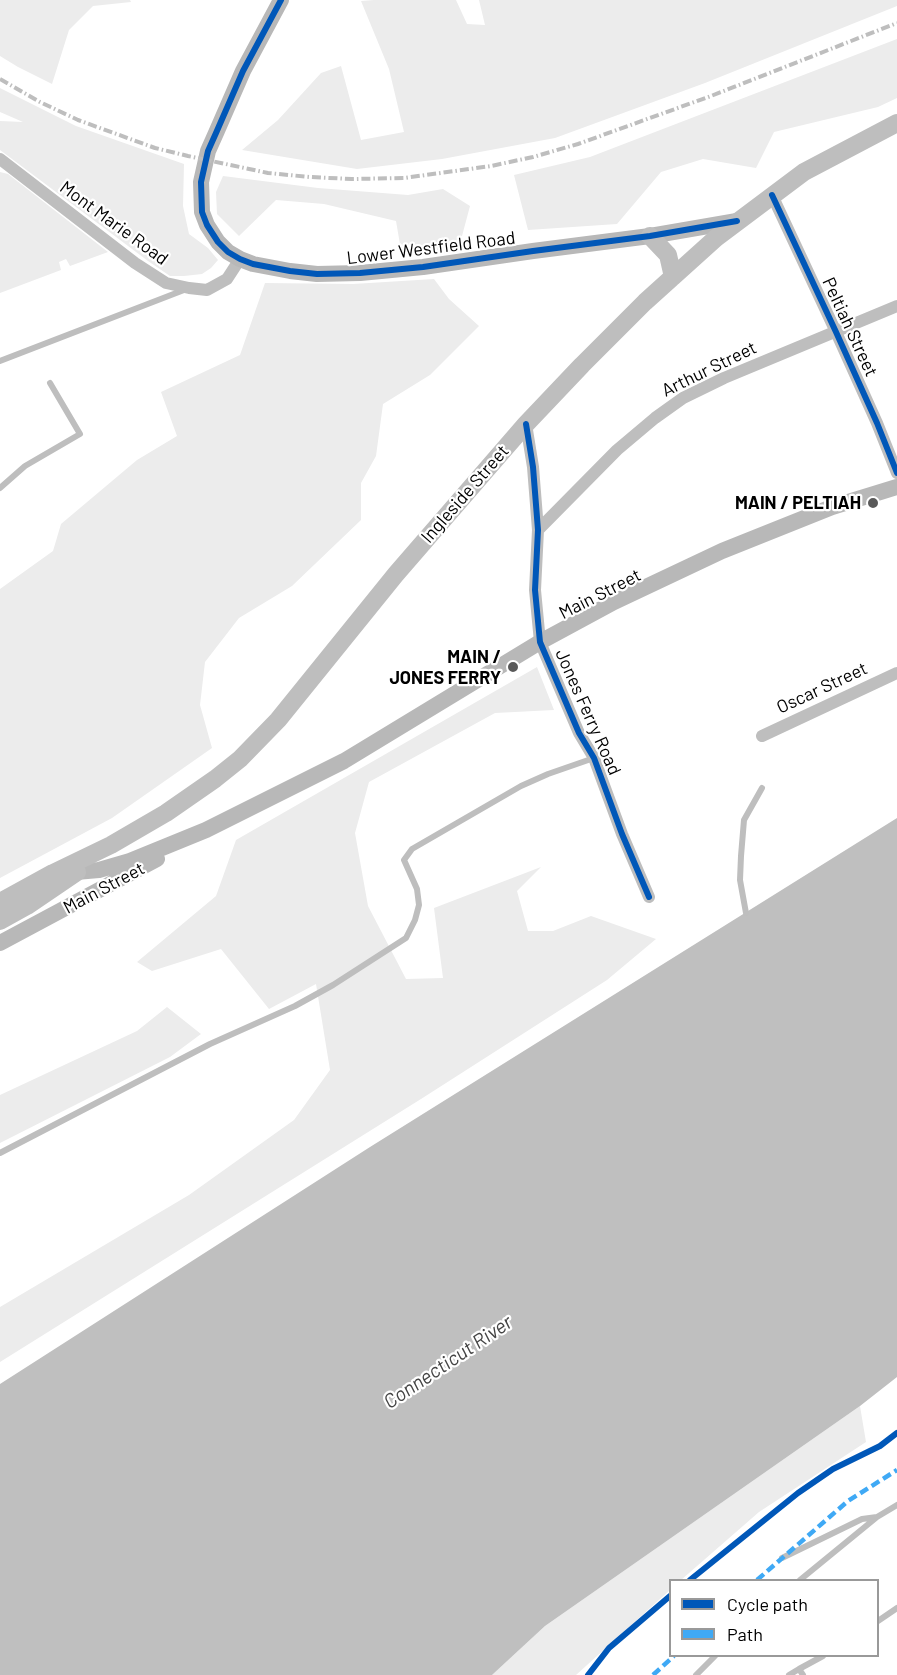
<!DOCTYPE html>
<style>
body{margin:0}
#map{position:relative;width:897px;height:1675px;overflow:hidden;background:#fff;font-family:Barlow,sans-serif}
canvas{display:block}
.legend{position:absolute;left:669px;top:1579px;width:210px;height:78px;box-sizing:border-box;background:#fff;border:2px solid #999;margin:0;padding:8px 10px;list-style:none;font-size:18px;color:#000}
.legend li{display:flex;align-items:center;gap:12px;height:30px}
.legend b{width:30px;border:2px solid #999}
</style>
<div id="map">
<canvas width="897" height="1675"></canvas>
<ul class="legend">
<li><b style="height:8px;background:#0057b8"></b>Cycle path</li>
<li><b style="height:8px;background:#3fa9f5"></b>Path</li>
</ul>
</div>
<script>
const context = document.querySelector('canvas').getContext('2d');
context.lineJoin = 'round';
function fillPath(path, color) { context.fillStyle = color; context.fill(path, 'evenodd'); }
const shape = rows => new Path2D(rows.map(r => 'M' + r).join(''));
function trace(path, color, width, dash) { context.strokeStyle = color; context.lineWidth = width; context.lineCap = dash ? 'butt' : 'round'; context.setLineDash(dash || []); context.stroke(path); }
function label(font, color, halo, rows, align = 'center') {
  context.font = font + ' Barlow,sans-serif'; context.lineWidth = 4.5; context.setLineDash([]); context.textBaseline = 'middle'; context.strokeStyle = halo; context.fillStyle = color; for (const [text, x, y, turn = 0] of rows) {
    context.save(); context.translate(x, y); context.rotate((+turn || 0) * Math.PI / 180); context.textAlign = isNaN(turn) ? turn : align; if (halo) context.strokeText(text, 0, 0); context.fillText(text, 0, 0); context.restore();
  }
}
const green = shape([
 [0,0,130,0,131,2,93,6,69,30,52,84,18,67,0,56],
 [374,0,456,0,467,24,485,25,479,0,897,0,897,6,705,83,555,138,442,159,357,169,242,150,278,120,321,73,341,66,361,140,404,132,389,69,361,1],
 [897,39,897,98,878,107,774,132,756,168,703,159,661,172,617,224,528,230,514,175,590,157],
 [0,88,76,126,184,164,183,206,189,234,208,248,218,260,211,268,202,274,184,276,170,276,148,261,0,150,0,121,23,122,0,112],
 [0,172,8,174,108,252,70,266,66,259,59,262,61,270,0,293],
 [223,176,318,188,408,195,443,189,470,206,462,236,447,253,402,256,396,221,324,204,276,200,239,236,217,214,216,192],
 [434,279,449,299,479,326,430,375,383,404,376,456,361,483,361,520,292,586,239,618,205,662,200,705,212,748,112,818,0,878,0,589,53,551,61,524,137,460,177,436,161,392,240,355,265,283,353,284],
 [537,667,554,710,495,713,369,782,355,833,368,906,406,979,443,978,434,908,541,867,517,891,528,931,553,931,591,916,656,939,607,980,421,1099,0,1362,0,1307,189,1195,294,1120,330,1070,316,984,269,1009,221,949,152,971,137,962,216,896,236,840],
 [167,1007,201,1034,170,1057,0,1143,0,1095,137,1031],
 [860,1406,866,1442,759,1512,681,1580,670,1580,670,1590,576,1675,492,1675,545,1626]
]);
const water = shape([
 [897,818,897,1377,860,1406,545,1626,492,1675,0,1675,0,1384,370,1147]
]);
const lane = shape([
 [0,361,184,290],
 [0,488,25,466,80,434,50,383],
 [746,913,740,880,741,856,744,820,762,788],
 [0,1153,210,1044,295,1006,333,985,406,938,415,920,419,905,417,889,404,860,412,849,521,786,548,774,594,758],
 [782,1558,862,1519,877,1517],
 [800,1580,877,1517,897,1505],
 [878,1621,897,1608],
 [696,1675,715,1656],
 [789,1675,799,1669],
 [803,1675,799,1669,823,1656]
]);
const street = shape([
 [0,159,135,263,166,283,189,288,207,290,227,279,240,259],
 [772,195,836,332,877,423,897,473],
 [526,424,533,467,538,530,535,590,540,642,579,733,594,758,622,834,649,897],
 [538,530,617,450,655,418,683,398,724,378,897,306],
 [762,736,897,673]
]);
const secondary = shape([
 [281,0,243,71,216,133,208,151,201,182,202,212,207,225,218,242,228,252,240,259,253,264,290,271,317,274,360,273,423,267,533,251,650,236,737,221],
 [64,873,99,870,130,861,206,830,344,761,540,642,614,602,722,551,832,507,897,487],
 [0,943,157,859]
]);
const primary = shape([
 [650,236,668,255,673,277],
 [0,902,53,873,111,845,166,813,215,779,240,759,278,720,396,574,526,424,582,365,645,302,716,238,804,172,897,123],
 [0,921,27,906,77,872]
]);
const rail = shape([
 [0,79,40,102,78,120,155,148,188,156,268,173,310,177,352,179,404,178,491,166,533,157,578,144,711,96,897,23]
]);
const quiet = shape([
 [757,1580,848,1501,897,1470],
 [653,1675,674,1656]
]);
const cycleway = shape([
 [281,0,243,71,216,133,208,151,201,182,202,212,207,225,218,242,228,252,240,259,253,264,290,271,317,274,360,273,423,267,533,251,650,236,737,221],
 [772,195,836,332,877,423,897,473],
 [526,424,533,467,538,530,535,590,540,642,579,733,594,758,622,834,649,897],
 [690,1580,798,1493,833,1469,880,1446,897,1433],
 [588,1675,609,1648,670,1596]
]);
const markers = [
 [873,503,6,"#595959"],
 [513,667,6,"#595959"]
];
const streetNames = [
 ["Mont Marie Road",114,223,36],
 ["Lower Westfield Road",431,248,-7],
 ["Peltiah Street",850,327,65],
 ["Arthur Street",709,369,-26],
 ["Ingleside Street",465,494,-49],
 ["Main Street",600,594,-27],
 ["Oscar Street",822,688,-25],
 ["Jones Ferry Road",588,712,66],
 ["Main Street",104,888,-28]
];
const poiNames = [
 ["MAIN / PELTIAH",861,503],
 ["MAIN /",501,657],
 ["JONES FERRY",501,678]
];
const waterNames = [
 ["Connecticut River",448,1362,-34]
];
fillPath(green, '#ececec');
fillPath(water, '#bfbfbf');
trace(lane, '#bebebe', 6);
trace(street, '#bebebe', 12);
trace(secondary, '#b8b8b8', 16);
trace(primary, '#bebebe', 18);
trace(rail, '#bebebe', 4, [9, 3, 1.5, 3]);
trace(quiet, '#3fa9f5', 4.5, [9, 4.5]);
trace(cycleway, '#0057b8', 6);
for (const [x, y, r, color] of markers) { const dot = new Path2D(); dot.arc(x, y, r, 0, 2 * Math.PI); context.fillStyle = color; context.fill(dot); trace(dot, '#fff', 2); }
label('18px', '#000', '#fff', streetNames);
label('bold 18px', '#000', '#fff', poiNames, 'right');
label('italic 20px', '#444', '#fff', waterNames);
</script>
